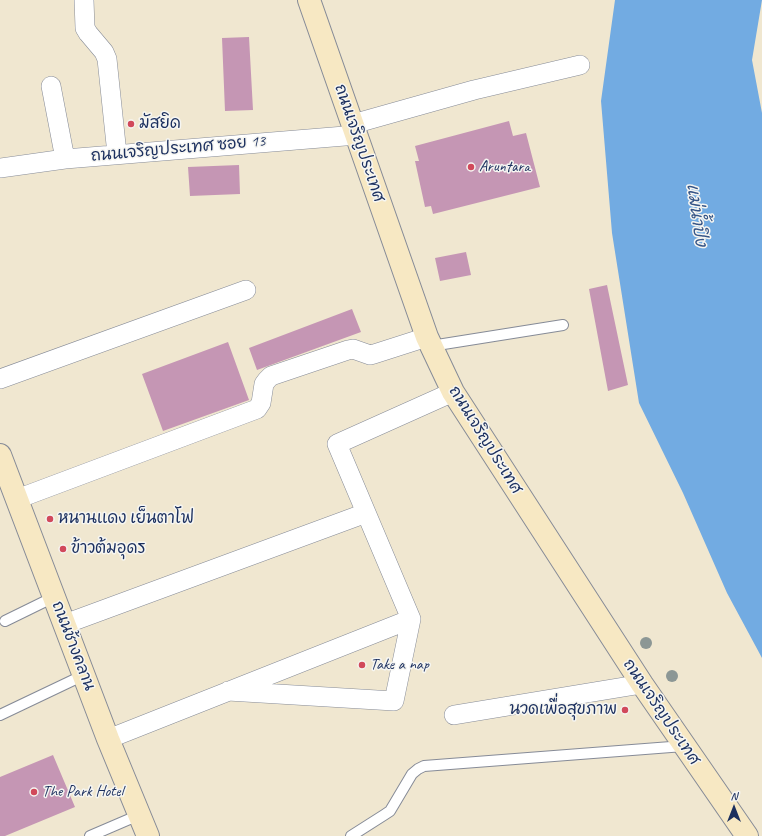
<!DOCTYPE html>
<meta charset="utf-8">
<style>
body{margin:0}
#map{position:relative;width:762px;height:836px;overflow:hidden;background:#f0e7d0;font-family:Caveat,sans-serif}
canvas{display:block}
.north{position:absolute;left:714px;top:788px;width:40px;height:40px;-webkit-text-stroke:3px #f6f6f2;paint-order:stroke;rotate:0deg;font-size:11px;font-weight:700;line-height:16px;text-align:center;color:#1b2f5e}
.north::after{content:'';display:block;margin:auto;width:14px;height:18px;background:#1b2f5e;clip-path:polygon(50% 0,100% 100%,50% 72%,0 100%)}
</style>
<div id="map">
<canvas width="762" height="836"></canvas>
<div class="north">N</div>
</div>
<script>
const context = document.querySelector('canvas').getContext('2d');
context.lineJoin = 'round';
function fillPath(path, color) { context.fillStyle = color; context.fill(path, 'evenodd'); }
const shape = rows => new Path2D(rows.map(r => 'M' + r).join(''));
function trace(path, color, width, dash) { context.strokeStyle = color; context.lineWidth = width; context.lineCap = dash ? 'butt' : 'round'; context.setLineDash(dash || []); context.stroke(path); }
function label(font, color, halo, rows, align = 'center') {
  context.font = font + ' Caveat,"Playpen Sans Thai",sans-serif'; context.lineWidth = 3; context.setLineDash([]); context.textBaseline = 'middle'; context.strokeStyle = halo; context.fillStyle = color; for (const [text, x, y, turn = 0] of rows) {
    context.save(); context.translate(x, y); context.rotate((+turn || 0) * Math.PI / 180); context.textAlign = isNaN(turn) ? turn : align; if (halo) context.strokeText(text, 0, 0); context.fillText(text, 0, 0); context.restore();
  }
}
const water = shape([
 [615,0,762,0,752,60,762,113,762,658,727,593,683,493,639,403,612,233,601,101]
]);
const building = shape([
 [249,37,253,110,225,111,222,38],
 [509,121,513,136,526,133,540,187,433,214,431,206,425,207,415,161,419,161,415,146],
 [239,165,240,194,190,196,188,167],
 [466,252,471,275,440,281,435,258],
 [607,285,628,385,608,391,589,289],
 [352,309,361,332,257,370,249,348],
 [228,342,249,400,163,431,142,374],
 [53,755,75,807,5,836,0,836,0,777]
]);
const lane = shape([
 [431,346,563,325],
 [5,621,54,597],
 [0,715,84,675],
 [90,836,139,815],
 [351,836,384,815,390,811,412,774,418,769,424,766,684,746]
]);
const street = shape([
 [84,0,85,28,88,33,104,52,107,59,117,154],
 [51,86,65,159],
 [353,124,474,90,580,65],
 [0,168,65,159,357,135],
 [0,379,246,290],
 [17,499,257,409,261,403,264,384,267,380,271,376,348,350,353,349,370,355,374,354,427,337],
 [65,624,366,513],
 [228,691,394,701,411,619,337,444,453,392],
 [454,715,642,684],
 [108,739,411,619]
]);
const secondary = shape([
 [309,0,427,337,453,392,642,684,747,836],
 [0,455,108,739,148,836]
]);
const trees = [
 [646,643],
 [672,676]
];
const markers = [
 [131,124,4,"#d1495b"],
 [471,167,4,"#d1495b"],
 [50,519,4,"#d1495b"],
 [63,549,4,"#d1495b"],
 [362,665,4,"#d1495b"],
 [625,710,4,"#d1495b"],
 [34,792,4,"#d1495b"]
];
const poiNames = [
 ["มัสยิด",139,124],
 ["Aruntara",479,167],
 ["หนานแดง เย็นตาโฟ",58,519],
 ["ข้าวต้มอุดร",71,549],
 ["Take a nap",370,665],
 ["นวดเพื่อสุขภาพ",617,710,"right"],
 ["The Park Hotel",42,792]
];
const streetNames = [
 ["ถนนเจริญประเทศ",359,143,71],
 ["ถนนเจริญประเทศ ซอย 13",178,149,-5],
 ["ถนนเจริญประเทศ",485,440,58],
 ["ถนนช้างคลาน",73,646,69],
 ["ถนนเจริญประเทศ",661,712,56]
];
const waterNames = [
 ["แม่น้ำปิง",696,215,82]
];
fillPath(water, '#72abe2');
fillPath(building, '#c596b4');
trace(lane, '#868b97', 12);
trace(street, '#868b97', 20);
trace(secondary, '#868b97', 24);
trace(lane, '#fff', 10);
trace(street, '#fff', 19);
trace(secondary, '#f7e8c3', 22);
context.fillStyle = '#8c9795';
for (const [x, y] of trees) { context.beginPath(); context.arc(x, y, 6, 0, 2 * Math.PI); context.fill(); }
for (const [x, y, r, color] of markers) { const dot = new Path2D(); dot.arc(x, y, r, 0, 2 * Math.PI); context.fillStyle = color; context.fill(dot); trace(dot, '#f6f6f2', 1.5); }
label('16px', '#1b2f5e', '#f6f6f2', poiNames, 'left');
label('16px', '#1b2f5e', '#f6f6f2', streetNames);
label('italic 17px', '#355486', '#f6f6f2', waterNames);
</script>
